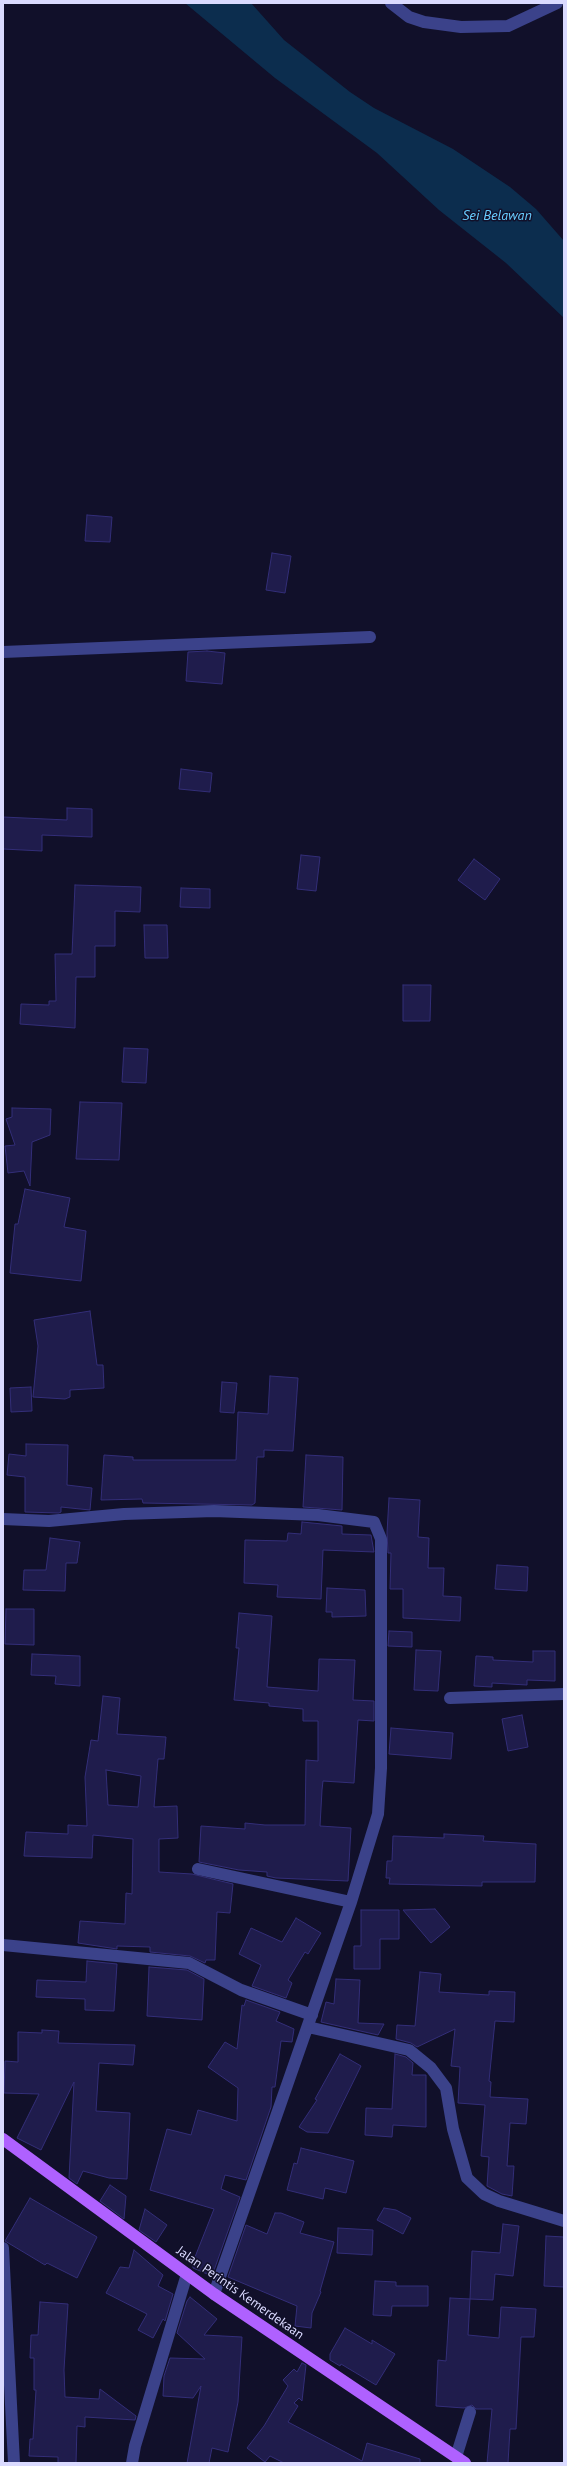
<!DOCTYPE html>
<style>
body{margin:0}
#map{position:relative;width:567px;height:2466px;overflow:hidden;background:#11102a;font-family:"PT Sans",sans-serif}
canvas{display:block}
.frame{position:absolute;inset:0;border:4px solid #dadaff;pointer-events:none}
</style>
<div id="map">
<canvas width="567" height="2466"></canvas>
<div class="frame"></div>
</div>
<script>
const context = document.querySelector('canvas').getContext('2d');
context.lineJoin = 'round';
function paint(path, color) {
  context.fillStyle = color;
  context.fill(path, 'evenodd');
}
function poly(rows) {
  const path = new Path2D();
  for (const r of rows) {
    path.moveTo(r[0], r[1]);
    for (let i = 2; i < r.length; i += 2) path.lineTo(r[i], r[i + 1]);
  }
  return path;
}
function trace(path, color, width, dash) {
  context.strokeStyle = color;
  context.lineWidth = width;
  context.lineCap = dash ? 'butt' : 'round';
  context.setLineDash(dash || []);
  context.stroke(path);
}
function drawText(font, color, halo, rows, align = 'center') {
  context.font = font + ' "PT Sans",sans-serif';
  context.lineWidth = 3;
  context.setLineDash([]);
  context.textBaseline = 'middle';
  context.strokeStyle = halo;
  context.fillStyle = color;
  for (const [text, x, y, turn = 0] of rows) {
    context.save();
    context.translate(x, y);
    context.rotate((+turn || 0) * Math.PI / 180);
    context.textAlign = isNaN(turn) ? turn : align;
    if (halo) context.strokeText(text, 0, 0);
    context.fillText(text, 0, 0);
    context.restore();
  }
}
paint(poly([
 [185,3,251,3,284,40,350,92,374,108,453,149,510,187,536,209,564,241,564,318,506,263,439,210,377,153,275,78]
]), '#0c2d4e');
const building = poly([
 [87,515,112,517,110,542,85,541,87,515],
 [272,553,291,556,285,593,266,590,272,553],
 [207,651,225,653,222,684,186,681,188,652,207,651],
 [181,769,212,773,210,792,179,789,181,769],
 [67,808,92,809,92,837,42,835,42,851,3,849,3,817,67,820,67,808],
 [301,855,320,857,316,891,297,889,301,855],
 [474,859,500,879,485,900,458,880,474,859],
 [75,885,141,887,140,912,115,911,115,946,95,946,95,977,76,977,75,1028,20,1024,21,1004,49,1005,49,1001,56,1001,55,954,72,954,75,885],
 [181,888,210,889,210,908,180,907,181,888],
 [144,925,167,925,168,958,145,958,144,925],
 [403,985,431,985,430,1021,403,1021,403,985],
 [124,1048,148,1049,146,1083,122,1082,124,1048],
 [80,1102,122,1103,119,1160,76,1159,80,1102],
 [12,1108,51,1109,50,1135,32,1142,30,1186,24,1171,8,1173,5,1146,15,1145,6,1119,12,1117,12,1108],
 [25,1189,70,1198,64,1227,86,1231,81,1281,10,1273,15,1224,18,1224,25,1189],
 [90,1311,97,1365,103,1365,104,1388,70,1390,70,1397,65,1399,33,1397,38,1346,34,1320,90,1311],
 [270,1376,298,1378,293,1451,264,1450,264,1457,257,1457,255,1503,252,1505,143,1503,142,1499,101,1500,104,1455,133,1457,133,1460,236,1460,238,1412,268,1414,270,1376],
 [222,1382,237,1383,234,1413,220,1412,222,1382],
 [31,1387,32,1411,11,1412,10,1388,31,1387],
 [26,1444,68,1445,67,1485,92,1488,90,1510,61,1507,61,1512,59,1513,25,1512,25,1477,7,1475,9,1454,26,1456,26,1444],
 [306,1455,343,1457,342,1510,303,1507,306,1455],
 [389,1498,420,1500,418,1537,429,1538,428,1568,444,1568,443,1596,461,1597,460,1621,403,1618,403,1589,390,1589,391,1553,388,1553,387,1533,389,1498],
 [302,1522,342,1526,342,1534,371,1535,374,1552,323,1550,321,1599,277,1597,278,1585,244,1583,245,1540,287,1541,288,1533,301,1534,302,1522],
 [50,1538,80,1542,77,1563,66,1563,65,1591,23,1590,24,1570,46,1570,50,1538],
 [497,1565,528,1567,527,1591,495,1589,497,1565],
 [327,1588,365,1590,366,1616,332,1617,332,1612,326,1612,327,1588],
 [6,1609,34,1609,34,1645,5,1644,6,1609],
 [239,1613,272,1616,267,1687,318,1691,319,1659,355,1660,353,1700,374,1701,374,1721,358,1720,354,1783,323,1781,322,1790,320,1826,351,1828,348,1881,276,1878,267,1876,267,1872,239,1870,199,1862,201,1826,245,1829,245,1823,265,1825,305,1825,306,1760,318,1761,318,1721,303,1721,303,1709,269,1706,269,1703,234,1700,239,1648,236,1648,239,1613],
 [389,1631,412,1632,412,1647,388,1646,389,1631],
 [416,1650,441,1651,438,1691,414,1690,416,1650],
 [533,1651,555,1651,555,1681,527,1680,527,1685,492,1683,492,1687,474,1686,476,1656,493,1657,493,1660,533,1662,533,1651],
 [32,1654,80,1656,80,1686,55,1684,56,1676,31,1675,32,1654],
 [103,1696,120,1698,117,1734,166,1737,164,1759,158,1759,154,1807,177,1806,178,1838,159,1839,159,1872,192,1874,233,1884,230,1913,217,1912,215,1960,206,1960,205,1963,190,1956,150,1952,150,1947,117,1946,117,1949,78,1943,80,1921,125,1924,126,1893,132,1894,133,1839,93,1835,92,1858,24,1856,26,1832,68,1834,68,1825,87,1826,85,1777,91,1740,98,1741,103,1696],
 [106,1770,141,1776,138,1807,108,1805,106,1770],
 [522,1715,528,1747,508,1751,502,1719,522,1715],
 [391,1728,453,1733,451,1759,389,1754,391,1728],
 [444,1834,484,1836,483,1841,536,1844,535,1882,482,1882,482,1886,389,1884,390,1878,386,1878,387,1861,392,1861,393,1836,444,1838,444,1834],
 [435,1909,450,1927,431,1943,403,1910,435,1909],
 [361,1910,399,1910,399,1939,380,1939,380,1969,354,1969,354,1946,361,1946,361,1910],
 [296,1918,321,1933,308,1954,305,1952,288,1980,292,1983,286,1998,252,1986,261,1965,239,1954,251,1928,282,1942,296,1918],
 [87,1961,117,1964,114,2011,85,2010,85,1999,36,1997,37,1980,86,1982,87,1961],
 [149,1967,187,1970,204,1979,202,2020,147,2016,149,1967],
 [420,1972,441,1974,439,1992,489,1995,489,1991,515,1992,514,2022,495,2021,489,2081,491,2082,490,2097,528,2099,526,2124,510,2123,507,2166,514,2166,512,2196,502,2194,487,2186,489,2157,481,2156,485,2105,458,2103,460,2067,451,2066,455,2029,417,2047,411,2043,396,2039,397,2025,415,2026,420,1972],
 [336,1979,360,1980,358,2023,384,2024,378,2035,321,2022,326,2002,334,2004,336,1979],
 [246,2000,280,2012,276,2021,294,2029,292,2042,281,2041,275,2087,272,2087,271,2107,246,2180,225,2175,221,2189,240,2197,212,2276,193,2268,193,2262,214,2209,150,2190,167,2129,191,2135,198,2110,237,2121,238,2088,208,2067,225,2042,237,2049,242,2005,244,2006,246,2000],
 [42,2030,59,2031,58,2043,135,2045,133,2065,99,2063,96,2111,130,2113,127,2179,109,2178,83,2171,77,2184,69,2178,74,2082,41,2150,17,2138,39,2094,4,2093,5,2061,18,2062,18,2032,42,2033,42,2030],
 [340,2054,361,2066,328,2133,307,2132,299,2127,317,2100,315,2099,340,2054],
 [395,2054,406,2057,413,2063,412,2075,426,2075,426,2127,393,2125,392,2137,365,2135,366,2108,392,2109,395,2054],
 [301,2148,354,2161,346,2193,325,2188,323,2199,287,2190,294,2163,297,2164,301,2148],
 [110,2185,126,2196,124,2219,100,2201,110,2185],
 [30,2198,97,2237,77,2278,47,2263,45,2265,5,2241,30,2198],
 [384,2208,396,2210,411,2218,403,2234,377,2220,384,2208],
 [145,2209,167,2225,156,2242,139,2230,145,2209],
 [275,2213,281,2213,304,2222,300,2233,334,2242,320,2291,321,2292,312,2313,311,2328,295,2326,297,2306,228,2277,246,2225,267,2234,275,2213],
 [503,2224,519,2226,513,2276,495,2274,493,2300,470,2299,472,2251,500,2253,503,2224],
 [338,2228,373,2230,372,2255,337,2253,338,2228],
 [546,2236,564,2237,564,2287,544,2286,546,2236],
 [134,2250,163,2275,158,2286,173,2294,165,2321,163,2319,153,2338,138,2330,147,2314,106,2293,120,2267,129,2268,134,2250],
 [375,2281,396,2282,396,2286,428,2286,428,2306,392,2306,391,2316,373,2315,375,2281],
 [190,2297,217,2319,204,2335,242,2337,238,2402,228,2452,212,2448,209,2463,187,2463,201,2386,193,2398,163,2396,164,2376,170,2358,205,2359,177,2333,187,2301,190,2297],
 [450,2298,470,2299,468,2335,499,2338,501,2307,536,2309,534,2337,521,2337,516,2429,510,2429,508,2463,487,2463,492,2409,476,2409,472,2405,464,2408,436,2406,438,2360,446,2361,450,2298],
 [40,2302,68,2304,64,2370,65,2397,99,2399,100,2389,136,2416,135,2420,85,2417,85,2427,77,2426,76,2463,58,2463,58,2457,29,2456,30,2439,33,2439,36,2390,34,2390,34,2358,30,2358,31,2335,38,2335,40,2302],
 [345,2328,372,2344,372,2340,395,2354,376,2385,341,2364,340,2366,330,2360,330,2354,345,2328],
 [302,2363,306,2365,302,2401,299,2398,294,2403,298,2406,288,2422,362,2461,367,2443,420,2459,420,2463,284,2463,270,2456,265,2462,247,2448,264,2426,288,2386,283,2380,294,2369,297,2372,302,2363]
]);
paint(building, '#1f1c4c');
trace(building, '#332e78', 1);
trace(poly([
 [391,3,409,17,424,22,461,27,508,26,557,3],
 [3,652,370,637],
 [3,1519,49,1521,124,1514,214,1511,318,1515,374,1522,381,1539,381,1768,378,1814,351,1902,214,2294],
 [450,1698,564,1694],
 [198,1869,351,1902],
 [3,1945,189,1963,241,1990,312,2015],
 [308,2027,409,2050,431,2068,446,2088,453,2129,467,2178,484,2194,499,2201,564,2221],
 [3,2248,14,2463],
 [456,2457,470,2412],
 [132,2463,135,2446,187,2274]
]), '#3b428a', 12);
trace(poly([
 [3,2139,214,2294,465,2463]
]), '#af61ff', 12);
drawText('13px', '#dadaff', '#11102a', [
 ["Jalan Perintis Kemerdekaan",240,2293,35]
]);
drawText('italic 14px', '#68cdff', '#11102a', [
 ["Sei Belawan",497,216]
]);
</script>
